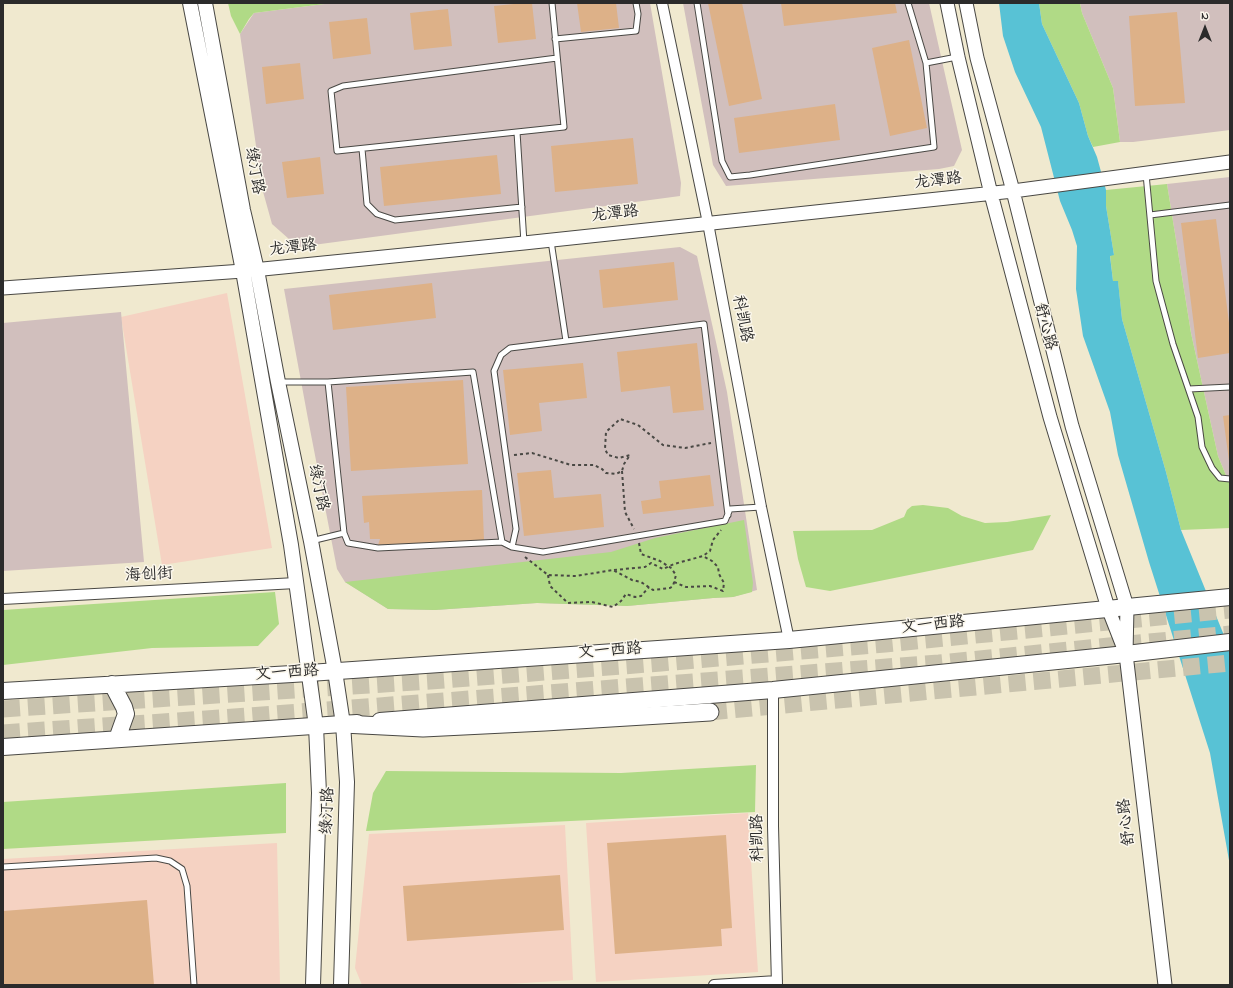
<!DOCTYPE html>
<meta charset="utf-8">
<style>
body{margin:0}
#map{position:relative;width:1233px;height:988px;overflow:hidden;background:#f0e9cf;font-family:"Indie Flower",sans-serif}
canvas{display:block}
.frame{position:absolute;inset:0;border:4px solid #2b2b2b;pointer-events:none}
.north{position:absolute;left:1185px;top:8px;width:40px;height:40px;-webkit-text-stroke:3px #fbf7ec;paint-order:stroke;rotate:0deg;font-size:11px;font-weight:700;line-height:16px;text-align:center;color:#2b2b2b}
.north::after{content:'';display:block;margin:auto;width:14px;height:18px;background:#2b2b2b;clip-path:polygon(50% 0,100% 100%,50% 72%,0 100%)}
</style>
<div id="map">
<canvas width="1233" height="988"></canvas>
<div class="frame"></div>
<div class="north">N</div>
</div>
<script>
const context = document.querySelector('canvas').getContext('2d');
context.lineJoin = 'round';
function paint(path, color) {
  context.fillStyle = color;
  context.fill(path, 'evenodd');
}
function poly(rows) {
  const path = new Path2D();
  for (const r of rows) {
    path.moveTo(r[0], r[1]);
    for (let i = 2; i < r.length; i += 2) path.lineTo(r[i], r[i + 1]);
  }
  return path;
}
function trace(path, color, width, dash) {
  context.strokeStyle = color;
  context.lineWidth = width;
  context.lineCap = dash ? 'butt' : 'round';
  context.setLineDash(dash || []);
  context.stroke(path);
}
function drawText(font, color, halo, rows, align = 'center') {
  context.font = font + ' "Indie Flower","LXGW WenKai TC",sans-serif';
  context.lineWidth = 3;
  context.setLineDash([]);
  context.textBaseline = 'middle';
  context.strokeStyle = halo;
  context.fillStyle = color;
  for (const [text, x, y, turn = 0] of rows) {
    context.save();
    context.translate(x, y);
    context.rotate((+turn || 0) * Math.PI / 180);
    context.textAlign = isNaN(turn) ? turn : align;
    if (halo) context.strokeText(text, 0, 0);
    context.fillText(text, 0, 0);
    context.restore();
  }
}
paint(poly([
 [227,293,272,548,162,565,121,317],
 [748,813,758,972,596,982,586,823],
 [565,825,573,980,492,985,362,985,355,968,369,834],
 [277,843,280,985,3,985,3,859]
]), '#f5d2c2');
paint(poly([
 [332,3,650,3,681,183,680,196,298,247,272,224,262,188,240,34,254,13],
 [683,3,929,3,962,150,954,166,939,169,726,186,713,165],
 [1080,3,1230,3,1230,130,1133,142,1120,142,1113,88,1082,13],
 [1230,177,1230,485,1218,456,1191,333,1167,184],
 [680,247,697,256,727,392,757,590,733,597,713,598,627,606,537,603,435,610,388,609,345,582,337,569,308,419,284,289],
 [121,312,144,562,3,571,3,323]
]), '#d1bfbd');
paint(poly([
 [228,3,332,3,254,13,249,19,240,34,231,16],
 [1039,3,1080,3,1082,13,1113,88,1120,142,1093,147,1088,136,1079,103,1042,24],
 [1167,184,1191,333,1218,456,1230,485,1230,528,1181,530,1166,472,1122,319,1118,282,1113,281,1110,255,1114,255,1106,206,1106,190],
 [923,505,948,508,962,516,985,523,1007,522,1051,515,1033,550,830,591,806,587,798,559,793,531,872,530,904,517,907,510,912,506],
 [744,520,753,583,752,592,733,597,713,598,627,606,537,603,435,610,388,609,345,582,611,552,655,538],
 [275,592,279,624,258,646,152,648,3,665,3,610],
 [756,765,755,812,366,831,373,793,386,771,621,773],
 [286,783,286,833,3,849,3,802]
]), '#b0da86');
paint(poly([
 [999,3,1039,3,1042,24,1079,103,1088,136,1097,157,1106,190,1106,206,1114,255,1110,256,1113,281,1118,281,1122,319,1166,472,1181,530,1230,650,1230,866,1210,753,1149,562,1118,455,1110,412,1083,336,1076,289,1077,246,1072,230,1060,201,1041,127,1015,72,1003,36]
]), '#58c2d5');
paint(poly([
 [524,3,532,3,536,39,498,43,494,6],
 [577,3,616,3,619,28,581,32],
 [708,3,742,3,762,99,729,106],
 [781,3,895,3,897,13,784,26],
 [448,9,452,46,414,50,410,13],
 [1177,12,1185,103,1135,106,1129,16],
 [367,18,371,54,333,59,329,22],
 [909,40,927,128,890,136,872,48],
 [300,63,304,99,266,104,262,67],
 [835,104,840,140,739,153,734,118],
 [633,138,638,184,555,192,551,146],
 [497,155,501,194,384,206,380,167],
 [320,157,324,194,287,198,282,162],
 [1216,219,1230,331,1230,353,1198,358,1181,223],
 [674,262,678,300,603,308,599,270],
 [432,283,436,318,333,330,329,295],
 [697,343,704,410,673,413,670,386,621,392,617,352],
 [583,363,587,398,539,403,542,431,510,435,503,370],
 [463,380,468,464,351,471,346,387],
 [1230,415,1230,461,1229,461,1223,416],
 [551,470,554,498,601,494,604,527,524,536,517,473],
 [710,475,714,506,643,514,641,501,661,498,659,481],
 [482,490,484,540,378,545,380,539,370,539,369,522,364,523,362,496],
 [726,835,732,928,721,929,722,946,615,954,607,843],
 [560,875,564,930,407,941,403,886],
 [147,900,154,985,3,985,3,911]
]), '#ddb188');
trace(poly([
 [3,709,430,681,661,663,885,644,1230,610],
 [710,712,1230,663],
 [3,733,248,716,939,663,1230,634]
]), '#c9c3ae', 17, [17, 8]);
const service = poly([
 [552,3,564,127,337,151,331,91,343,86,557,58],
 [697,3,722,161,730,177,750,175,934,147,926,63,908,3],
 [555,39,636,31,638,14,636,3],
 [926,63,957,57],
 [517,132,524,243],
 [362,149,367,204,377,214,395,220,522,207],
 [1146,174,1156,281,1173,344,1198,417,1202,447,1212,468,1220,478,1230,479],
 [1150,215,1230,205],
 [551,241,566,341],
 [279,382,328,382,344,533],
 [328,382,473,372,502,542],
 [1189,389,1230,387],
 [311,541,344,533,348,543,378,548,502,542,512,547,543,552,725,521,730,509,761,507],
 [512,547,516,529,494,371,501,355,510,348,704,324,728,515],
 [3,867,156,858,170,861,182,869,187,886,194,985]
]);
const minor = poly([
 [662,3,708,223,761,507,789,640],
 [3,599,296,583],
 [773,690,773,826,777,985],
 [714,985,777,981]
]);
const tertiary = poly([
 [947,3,958,57,991,194,1050,417,1108,608,1124,649],
 [966,3,977,58,1013,191,1072,426,1127,607,1126,654,1165,985],
 [3,288,243,271,524,243,1013,191,1230,162]
]);
const secondary = poly([
 [190,3,243,271,291,545,316,726,319,793,313,985],
 [205,3,243,210,257,270,278,382,311,541,335,671,343,724,347,782,341,985]
]);
const primary = poly([
 [112,684,124,707,126,714,117,739],
 [3,691,309,673,789,640,1230,597],
 [380,721,773,690,1126,654,1230,642],
 [3,747,357,723]
]);
const trunk = poly([
 [343,724,423,728,545,722,710,712]
]);
trace(service, '#494844', 7);
trace(minor, '#494844', 12);
trace(tertiary, '#494844', 15);
trace(secondary, '#494844', 16);
trace(primary, '#494844', 18);
trace(trunk, '#494844', 19);
trace(poly([
 [514,455,532,453,571,465,594,465,602,469,606,473,616,474,622,471,624,464,630,455,619,458,608,455,605,449,606,432,620,419,638,425,663,445,685,448,711,443],
 [622,471,625,512,634,529],
 [525,557,548,575,576,576,613,570,632,580,641,582,653,590,670,588,673,586,676,575,671,568,660,561,641,554,639,543],
 [614,570,645,567,651,563,663,569,674,564,703,556,710,551,713,540,721,530],
 [548,575,550,586,568,603,592,602,613,607,621,601,626,594,635,597,641,596,649,587],
 [674,582,686,587,710,586,723,591,724,583,719,574,718,567,712,561,703,556]
]), '#494844', 2, [3, 3]);
trace(service, '#fff', 5);
trace(minor, '#fff', 10);
trace(tertiary, '#fff', 13);
trace(secondary, '#fff', 14);
trace(primary, '#fff', 16);
trace(trunk, '#fff', 17);
drawText('16px', '#2b2b2b', '#fbf7ec', [
 ["绿汀路",253,171,80],
 ["龙潭路",938,182,-6],
 ["龙潭路",615,215,-6],
 ["龙潭路",293,249,-6],
 ["科凯路",741,319,79],
 ["舒心路",1044,327,75],
 ["绿汀路",317,488,78],
 ["海创街",149,576,-3],
 ["文一西路",933,626,-6],
 ["文一西路",610,652,-4],
 ["文一西路",287,674,-4],
 ["绿汀路",329,811,-88],
 ["舒心路",1128,822,-97],
 ["科凯路",759,838,-91]
]);
</script>
